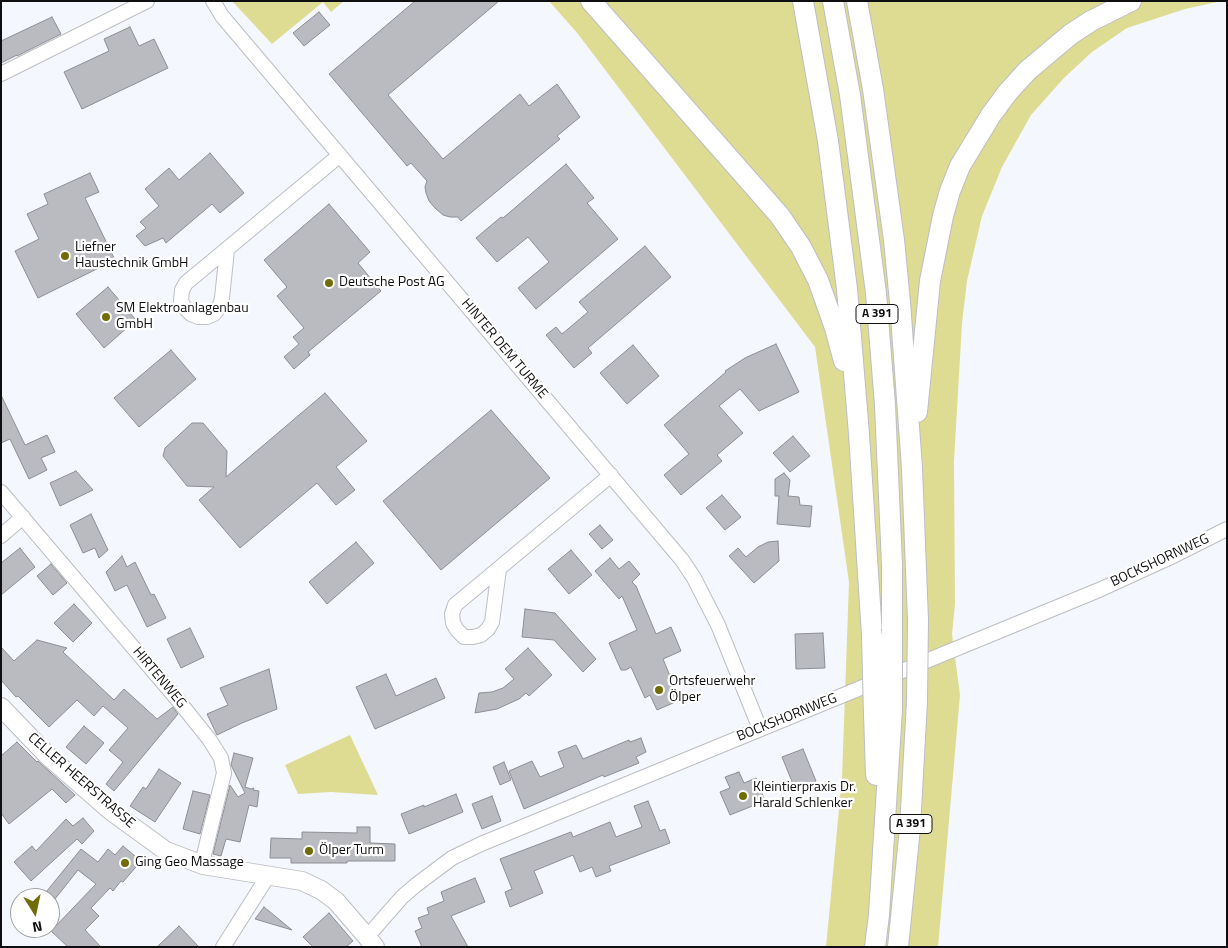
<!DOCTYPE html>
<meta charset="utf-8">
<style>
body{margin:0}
#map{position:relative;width:1228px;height:948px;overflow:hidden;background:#f5f7fe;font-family:"Titillium Web",sans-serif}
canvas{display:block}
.frame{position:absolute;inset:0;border:2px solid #0f0f11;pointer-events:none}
.north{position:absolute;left:10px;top:888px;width:50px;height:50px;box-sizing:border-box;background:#fff;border:1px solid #9f9fa0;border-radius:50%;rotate:170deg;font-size:14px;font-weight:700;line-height:20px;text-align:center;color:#0f0f11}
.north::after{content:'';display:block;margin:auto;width:18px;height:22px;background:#706c08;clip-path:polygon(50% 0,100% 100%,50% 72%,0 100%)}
</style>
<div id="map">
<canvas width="1228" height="948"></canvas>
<div class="frame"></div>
<div class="north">N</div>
</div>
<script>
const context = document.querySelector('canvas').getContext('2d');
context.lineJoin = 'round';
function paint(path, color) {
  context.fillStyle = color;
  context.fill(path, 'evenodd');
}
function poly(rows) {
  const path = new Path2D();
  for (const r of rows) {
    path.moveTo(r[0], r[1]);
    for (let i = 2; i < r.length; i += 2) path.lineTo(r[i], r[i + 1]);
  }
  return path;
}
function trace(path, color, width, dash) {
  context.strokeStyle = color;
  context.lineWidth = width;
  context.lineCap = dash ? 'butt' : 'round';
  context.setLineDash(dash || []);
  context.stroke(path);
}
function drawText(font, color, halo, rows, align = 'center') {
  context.font = font + ' "Titillium Web",sans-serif';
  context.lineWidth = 4.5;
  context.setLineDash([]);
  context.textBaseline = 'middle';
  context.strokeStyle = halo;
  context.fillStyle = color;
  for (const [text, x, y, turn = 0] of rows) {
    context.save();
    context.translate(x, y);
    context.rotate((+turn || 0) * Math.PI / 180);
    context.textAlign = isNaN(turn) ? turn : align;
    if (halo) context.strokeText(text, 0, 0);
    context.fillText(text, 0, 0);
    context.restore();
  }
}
paint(poly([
 [232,1,344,1,331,12,323,2,272,44],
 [549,1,1222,1,1185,9,1127,28,1092,52,1064,78,1031,115,1002,167,982,216,967,281,962,323,954,461,955,604,952,634,960,695,938,947,826,947,842,777,849,582,815,347,578,34],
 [350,735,378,795,331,792,298,794,285,765]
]), '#dedc93');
const building = poly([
 [415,1,499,1,388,95,443,159,520,94,529,106,557,84,580,117,557,136,560,139,461,221,458,217,450,217,443,215,435,208,429,201,426,193,425,187,427,181,411,163,407,166,329,74,415,1],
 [319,12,330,25,304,46,293,33,319,12],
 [52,17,61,34,17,56,17,55,1,63,1,41,52,17],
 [130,27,139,46,154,39,168,68,82,109,64,72,109,51,104,39,130,27],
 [210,153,244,193,220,213,212,204,166,243,163,238,145,246,136,236,146,228,140,222,159,206,145,189,169,168,179,180,210,153],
 [566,164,594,198,587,203,618,239,536,309,518,288,549,262,528,237,497,262,476,238,501,217,503,218,566,164],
 [90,173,99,192,85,198,115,260,38,298,15,251,39,239,27,214,48,204,44,194,90,173],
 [329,204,370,252,358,263,381,291,308,352,310,355,294,369,284,357,299,344,293,337,304,328,277,296,287,287,264,260,329,204],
 [645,246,671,277,588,348,592,353,574,368,546,335,556,327,562,334,588,312,579,302,645,246],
 [108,287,136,320,104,348,76,314,108,287],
 [776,344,799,392,759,411,740,389,719,406,743,433,717,455,722,461,681,495,664,475,689,454,664,425,726,372,725,371,745,358,776,344],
 [633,345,659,376,627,404,600,373,633,345],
 [171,350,196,379,139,427,114,398,171,350],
 [325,393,367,441,336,467,355,490,336,505,317,483,240,548,199,500,214,487,187,486,163,456,165,448,192,423,203,423,227,451,226,477,325,393],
 [1,395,25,445,47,435,55,452,41,458,47,470,29,479,10,439,1,443,1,395],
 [491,410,550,478,441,570,383,501,491,410],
 [793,436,810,456,790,472,773,453,793,436],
 [76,471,93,490,60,506,50,483,76,471],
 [784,473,790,480,788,496,799,497,800,505,812,506,810,527,777,524,779,496,775,496,775,479,784,473],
 [722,495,741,517,725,530,706,508,722,495],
 [91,514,108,550,99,558,95,548,83,553,70,525,91,514],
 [600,525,613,540,602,549,589,534,600,525],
 [778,541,779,561,754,583,729,556,738,548,746,557,758,547,768,542,778,541],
 [356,542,374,563,327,604,309,582,356,542],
 [20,548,35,567,1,595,1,563,20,548],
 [571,550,592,575,569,594,548,569,571,550],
 [122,556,127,567,135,562,151,595,154,594,166,618,147,627,127,585,115,591,106,572,122,556],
 [610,558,619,569,629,561,640,574,632,582,636,586,656,634,671,627,681,651,663,659,680,700,657,710,650,695,645,698,631,667,626,670,621,670,609,643,637,630,622,596,619,599,595,571,610,558],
 [51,564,67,583,53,595,37,576,51,564],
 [74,604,92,623,73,642,54,623,74,604],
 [525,609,555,613,596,659,583,672,554,640,522,637,525,609],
 [190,628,204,657,181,668,167,639,190,628],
 [823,633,825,668,796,669,795,634,823,633],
 [37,640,67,648,63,652,114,700,124,689,157,719,173,707,178,714,114,791,106,784,123,762,109,750,128,728,103,706,94,716,77,700,49,727,18,696,16,697,1,680,1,647,14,661,37,640],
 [528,648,552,675,529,696,526,693,519,699,497,709,475,713,479,693,492,692,503,688,514,679,505,669,528,648],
 [269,669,277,709,242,723,217,735,207,714,228,705,220,688,269,669],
 [386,674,396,696,436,678,445,698,375,729,356,687,386,674],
 [84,726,104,743,86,764,66,747,84,726],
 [641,738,646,752,636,757,639,763,604,777,603,775,524,809,509,771,532,761,540,777,564,767,558,752,576,745,583,759,629,740,630,742,641,738],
 [17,742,37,762,38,761,75,795,66,803,52,789,9,824,1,813,1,756,17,742],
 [803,749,816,781,795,789,782,757,803,749],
 [234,753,253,758,245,787,251,789,254,788,253,790,259,791,257,807,249,805,240,842,226,839,221,856,213,854,230,785,238,797,245,793,231,765,234,753],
 [504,762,511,780,500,785,493,767,504,762],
 [159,769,181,783,155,822,130,806,143,787,146,789,159,769],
 [739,772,744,783,756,778,765,801,730,815,720,792,730,788,725,777,739,772],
 [193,791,210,795,200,834,183,829,193,791],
 [456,794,463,812,409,834,401,814,424,805,424,807,456,794],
 [492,796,501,821,482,829,472,804,492,796],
 [648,801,660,831,665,829,670,843,609,866,611,871,596,877,592,867,580,872,573,855,534,871,543,893,510,907,505,892,512,889,500,859,571,832,573,837,610,822,616,837,642,827,634,806,648,801],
 [83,818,94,831,82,844,77,839,31,881,14,862,32,846,36,851,66,819,73,826,83,818],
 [357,827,370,827,370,843,395,844,395,861,347,861,347,863,291,863,291,858,270,858,271,838,302,839,302,832,357,833,357,827],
 [123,846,141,861,123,882,121,881,113,891,110,888,91,908,99,916,85,930,101,947,68,947,51,931,96,884,78,870,51,904,50,903,50,898,42,897,81,849,98,862,108,849,115,855,123,846],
 [475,878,485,902,451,916,468,947,422,947,415,931,422,928,418,918,429,914,427,908,444,901,441,892,475,878],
 [264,907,292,930,255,919,264,907],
 [329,913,353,941,346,947,313,947,303,937,329,913],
 [179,926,199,947,157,947,179,926]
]);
paint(building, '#b9bbc1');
trace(building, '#8c8e94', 1);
const minor = poly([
 [213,1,222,16,682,560,694,578,718,625,760,729],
 [1,74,147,1],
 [227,250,222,298,219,308,214,314,207,317,198,317,191,314,185,308,181,301,182,290,186,283,340,155],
 [1,492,177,699,209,739,221,758,224,773,204,855,203,865],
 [1,536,23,517],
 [499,569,492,622,488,629,481,635,473,637,464,637,457,630,453,623,452,614,455,605,611,475],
 [367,937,402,897,416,885,452,858,481,844,1099,590,1169,558,1227,529],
 [223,947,268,876]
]);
const major = poly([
 [1,707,48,756,111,811,166,851,203,865,302,881,321,890,336,901,367,937,375,947]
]);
const highway = poly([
 [591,1,780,216,801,247,818,280,835,328,844,361],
 [803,1,828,141,847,289,859,434,872,635],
 [833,1,850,95,876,293,885,405,892,565,892,629],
 [857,1,873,89,894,240,900,302,912,468,918,620],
 [917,412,930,281,943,216,950,191,960,166,991,115,1008,92,1027,71,1071,34,1091,21,1131,1],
 [874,714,876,775],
 [875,947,879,915,892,709],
 [898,947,910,828,917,701]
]);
trace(minor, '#bcbec4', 16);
trace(major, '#bcbec4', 20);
trace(highway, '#bcbec4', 22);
trace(minor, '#fff', 14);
trace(major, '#fff', 18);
trace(highway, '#fff', 20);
const highwayBridge = poly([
 [872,635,874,714],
 [917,701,918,620],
 [892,709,892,629]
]);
trace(highwayBridge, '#bcbec4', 22, []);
trace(highwayBridge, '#fff', 20);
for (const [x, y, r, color] of [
 [65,256,5,"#706c08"],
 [329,283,5,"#706c08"],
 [106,317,5,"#706c08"],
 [659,690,5,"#706c08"],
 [743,796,5,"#706c08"],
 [309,851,5,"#706c08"],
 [125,863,5,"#706c08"]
]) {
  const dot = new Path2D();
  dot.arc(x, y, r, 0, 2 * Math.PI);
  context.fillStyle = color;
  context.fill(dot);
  trace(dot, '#fff', 2);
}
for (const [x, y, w] of [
 [877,314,42],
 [911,824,42]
]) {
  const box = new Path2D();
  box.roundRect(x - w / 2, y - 9.5, w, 19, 4);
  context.fillStyle = '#fff';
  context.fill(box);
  trace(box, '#0f0f11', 1);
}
drawText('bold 12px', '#0f0f11', null, [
 ["A 391",877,314],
 ["A 391",911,824]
]);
drawText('14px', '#0f0f11', '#fff', [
 ["Liefner",75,248],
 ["Haustechnik GmbH",75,264],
 ["Deutsche Post AG",339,283],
 ["SM Elektroanlagenbau",116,309],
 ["GmbH",116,325],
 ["Ortsfeuerwehr",669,682],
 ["Ölper",669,698],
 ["Kleintierpraxis Dr.",753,788],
 ["Harald Schlenker",753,804],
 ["Ölper Turm",319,851],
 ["Ging Geo Massage",135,863]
], 'left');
drawText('14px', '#0f0f11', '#fff', [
 ["HINTER DEM TURME",504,349,50],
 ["BOCKSHORNWEG",1160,561,-25],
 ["HIRTENWEG",159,678,50],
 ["BOCKSHORNWEG",787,718,-22],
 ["CELLER HEERSTRASSE",81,781,41]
]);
</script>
